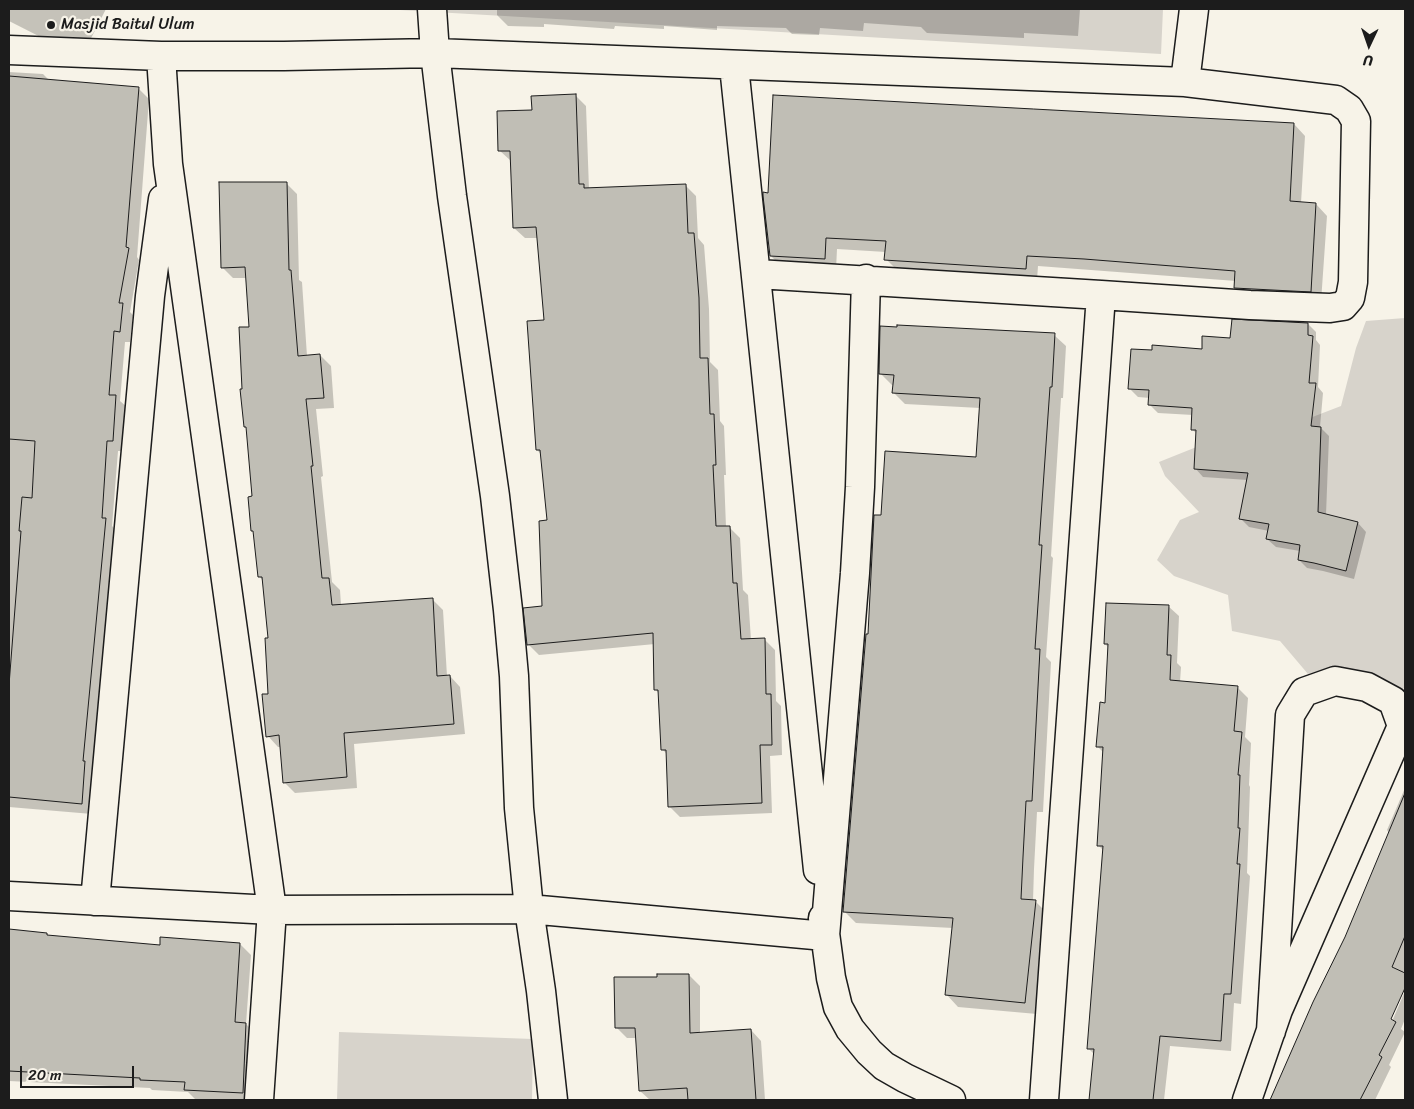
<!DOCTYPE html>
<style>
body{margin:0}
#map{position:relative;width:1414px;height:1109px;overflow:hidden;background:#f7f3e8;font-family:Sriracha,sans-serif}
canvas{display:block}
.frame{position:absolute;inset:0;border:10px solid #1c1c1c;pointer-events:none}
.north{position:absolute;left:1344px;top:20px;width:50px;height:50px;-webkit-text-stroke:4px #f7f3e8;paint-order:stroke;rotate:183deg;font-size:14px;font-weight:700;line-height:20px;text-align:center;color:#1c1c1c}
.north::after{content:'';display:block;margin:auto;width:18px;height:22px;background:#1c1c1c;clip-path:polygon(50% 0,100% 100%,50% 72%,0 100%)}
.scale{position:absolute;left:20px;top:1066px;width:114px;height:22px;box-sizing:border-box;border:2px solid #1c1c1c;border-top:0;padding-left:6px;font-size:15px;line-height:18px;white-space:nowrap;color:#1c1c1c;-webkit-text-stroke:4px #f7f3e8;paint-order:stroke}
</style>
<div id="map">
<canvas width="1414" height="1109"></canvas>
<div class="frame"></div>
<div class="north">U</div>
<div class="scale">20 m</div>
</div>
<script>
const context = document.querySelector('canvas').getContext('2d');
context.lineJoin = 'round';
function paint(path, color) {
  context.fillStyle = color;
  context.fill(path, 'evenodd');
}
function poly(rows) {
  const path = new Path2D();
  for (const r of rows) {
    path.moveTo(r[0], r[1]);
    for (let i = 2; i < r.length; i += 2) path.lineTo(r[i], r[i + 1]);
  }
  return path;
}
function trace(path, color, width, dash) {
  context.strokeStyle = color;
  context.lineWidth = width;
  context.lineCap = dash ? 'butt' : 'round';
  context.setLineDash(dash || []);
  context.stroke(path);
}
function drawText(font, color, halo, rows, align = 'center') {
  context.font = font + ' Sriracha,sans-serif';
  context.lineWidth = 4.5;
  context.setLineDash([]);
  context.textBaseline = 'middle';
  context.strokeStyle = halo;
  context.fillStyle = color;
  for (const [text, x, y, turn = 0] of rows) {
    context.save();
    context.translate(x, y);
    context.rotate((+turn || 0) * Math.PI / 180);
    context.textAlign = isNaN(turn) ? turn : align;
    if (halo) context.strokeText(text, 0, 0);
    context.fillText(text, 0, 0);
    context.restore();
  }
}
paint(poly([
 [383,9,1163,9,1161,54],
 [1405,318,1405,688,1387,692,1347,669,1321,670,1308,674,1280,641,1232,631,1228,595,1174,576,1157,560,1180,520,1199,512,1165,476,1159,462,1204,444,1302,421,1341,406,1356,348,1366,321],
 [339,1032,533,1039,532,1100,337,1100]
]), '#d7d3cb');
paint(poly([
 [9,9,106,9,82,56,78,56,9,21],
 [497,9,1080,9,1078,36,1024,33,1024,38,927,33,921,27,864,23,863,31,820,28,819,35,792,34,786,28,717,26,717,30,664,26,664,29,615,26,614,29,544,24,544,27,508,26,497,15],
 [9,72,43,74,50,81,138,88,149,99,137,257,139,260,130,312,133,315,130,342,125,342,120,401,127,407,123,451,118,451,112,526,116,530,92,814,9,807],
 [576,96,586,106,589,189,685,185,696,196,698,238,704,245,709,309,710,362,718,370,720,421,724,426,726,475,724,475,726,527,729,527,740,538,743,590,748,595,751,640,764,639,775,650,776,701,781,706,782,755,770,756,772,813,680,817,669,806,667,754,662,749,659,694,656,690,655,644,539,655,528,644,544,607,548,522,541,454,537,450,545,321,539,238,525,238,514,228,511,161,499,150,533,112],
 [1294,124,1305,136,1301,203,1316,204,1327,216,1321,302,1247,299,1235,288,1236,281,1038,266,1037,280,897,270,886,259,886,252,837,249,836,270,782,267,771,256,765,196],
 [287,184,297,194,299,280,302,282,307,356,320,355,331,366,334,408,316,409,323,476,321,477,332,582,340,590,341,605,432,599,443,610,447,676,450,676,460,687,465,734,354,744,357,788,295,793,284,782,281,747,278,747,268,736,269,639,263,581,259,576,254,533,252,530,253,497,248,429,245,427,243,390,250,328,247,278,233,278,222,267],
 [1308,324,1316,332,1316,340,1320,345,1318,387,1323,393,1320,427,1329,436,1326,515,1358,523,1366,532,1354,579,1323,571,1307,568,1299,560,1300,551,1276,547,1267,539,1269,531,1249,527,1241,519,1248,480,1203,477,1195,468,1197,434,1192,429,1193,415,1158,413,1149,404,1150,398,1138,397,1129,388,1153,351,1203,350,1231,339],
 [1054,335,1066,346,1063,398,1061,398,1051,556,1053,558,1046,657,1051,662,1043,812,1037,812,1034,869,1033,901,1035,901,1047,913,1037,1014,958,1007,947,995,953,928,856,923,844,911,869,636,882,517,977,458,980,408,905,404,893,392,894,385,892,385,880,373],
 [1168,606,1179,616,1177,663,1181,667,1180,682,1238,688,1248,698,1245,737,1251,743,1249,785,1250,787,1247,873,1250,876,1241,1004,1234,1003,1231,1051,1170,1046,1164,1100,1090,1100,1095,1055,1088,1048,1104,851,1098,845,1104,753,1097,746,1106,704,1109,648,1105,644],
 [1405,788,1405,967,1403,973,1405,974,1405,985,1388,1025,1390,1026,1405,991,1405,1019,1401,1029,1405,1032,1389,1065,1391,1067,1375,1100,1280,1100,1274,1094,1346,937,1389,833,1387,830],
 [9,930,47,934,49,936,161,947,240,944,251,955,246,1024,257,1035,254,1100,196,1100,188,1092,152,1090,150,1088,9,1081],
 [689,975,700,986,700,1034,751,1030,761,1041,765,1100,689,1100,689,1099,650,1100,640,1091,637,1038,627,1038,616,1027,658,978]
]), '#0003');
const building = poly([
 [9,76,139,87,126,247,129,248,119,303,123,303,120,332,114,331,109,395,116,395,113,441,107,441,102,518,106,518,83,761,85,761,82,804,9,797,9,685,21,531,19,531,22,497,32,498,35,441,9,439,9,76],
 [576,94,579,184,584,184,584,188,686,184,688,233,694,233,699,298,700,358,708,358,710,414,714,414,716,465,713,465,716,526,730,526,733,583,737,583,741,639,765,638,766,694,771,694,772,745,760,745,762,803,668,807,666,750,661,750,658,690,654,690,653,633,527,645,523,608,542,606,539,521,547,520,540,450,536,450,527,321,544,320,536,227,513,228,510,151,498,151,497,111,532,110,531,96,576,94],
 [773,95,1294,123,1290,201,1316,203,1311,292,1234,288,1235,271,1084,259,1027,256,1026,269,884,260,886,241,826,238,825,259,770,256,763,196,763,192,768,193,773,95],
 [219,182,287,182,289,270,291,270,298,356,320,354,324,398,306,399,313,466,311,466,322,578,329,578,332,605,433,598,437,676,450,675,454,724,344,733,347,777,283,783,279,735,266,737,262,694,268,694,265,638,268,638,262,577,258,577,253,531,251,531,248,497,252,496,246,427,244,427,240,389,242,389,239,327,249,327,245,267,221,268,219,182],
 [1232,319,1308,323,1308,335,1313,336,1309,383,1316,383,1311,426,1321,427,1318,512,1358,522,1346,571,1314,563,1298,560,1300,545,1266,539,1269,524,1239,519,1248,473,1194,469,1196,430,1191,430,1192,408,1148,405,1149,390,1128,389,1131,349,1152,350,1152,345,1202,349,1202,336,1230,338,1232,319],
 [897,325,1055,333,1052,387,1050,387,1039,545,1042,545,1035,649,1040,649,1032,801,1026,801,1023,857,1021,899,1036,900,1025,1003,945,995,953,918,843,912,866,634,868,634,874,515,881,515,885,451,976,457,980,398,892,393,894,375,879,374,880,326,897,327,897,325],
 [1106,603,1169,605,1167,655,1171,655,1170,680,1238,686,1234,731,1242,732,1238,775,1240,775,1238,828,1240,828,1237,864,1240,864,1231,994,1224,994,1221,1041,1160,1036,1153,1100,1089,1100,1094,1049,1087,1049,1103,846,1097,846,1103,747,1096,747,1100,702,1105,703,1108,644,1104,644,1106,603],
 [1405,793,1405,936,1392,967,1405,973,1405,988,1391,1019,1396,1022,1379,1055,1382,1057,1360,1100,1270,1100,1313,1002,1345,937,1405,793],
 [9,929,47,933,47,935,160,945,160,937,240,943,235,1022,246,1023,243,1093,184,1090,185,1082,140,1080,140,1078,9,1071,9,929],
 [657,974,689,974,690,1033,751,1029,756,1100,688,1100,687,1088,639,1091,635,1028,615,1028,614,977,657,977,657,974]
]);
paint(building, '#c0beb5');
trace(building, '#1c1c1c', 1);
const minor = poly([
 [432,9,435,53,452,196,495,496,508,610,514,676,519,808,529,909,541,991,553,1100],
 [9,50,161,56,284,56,435,53,1185,82,1336,100,1349,109,1356,121,1353,282,1350,298,1343,306,1330,308,1250,305,1101,295,1044,1100],
 [161,56,168,164,272,910,259,1100],
 [734,66,818,870],
 [1185,82,1194,9],
 [757,274,1101,295],
 [9,896,272,910,529,909,825,936,855,573,860,487,866,279],
 [95,901,150,296,163,199],
 [823,918,831,978,838,1007,850,1029,869,1052,884,1066,905,1078,951,1100],
 [1247,1100,1278,1010,1402,726,1393,701,1367,687,1335,681,1304,692,1290,715,1271,1031]
]);
trace(minor, '#1c1c1c', 31);
trace(minor, '#f7f3e8', 28);
for (const [x, y, r, color] of [
 [51,25,5,"#1c1c1c"]
]) {
  const dot = new Path2D();
  dot.arc(x, y, r, 0, 2 * Math.PI);
  context.fillStyle = color;
  context.fill(dot);
  trace(dot, '#f7f3e8', 2);
}
drawText('16px', '#1c1c1c', '#f7f3e8', [
 ["Masjid Baitul Ulum",61,25]
], 'left');
</script>
